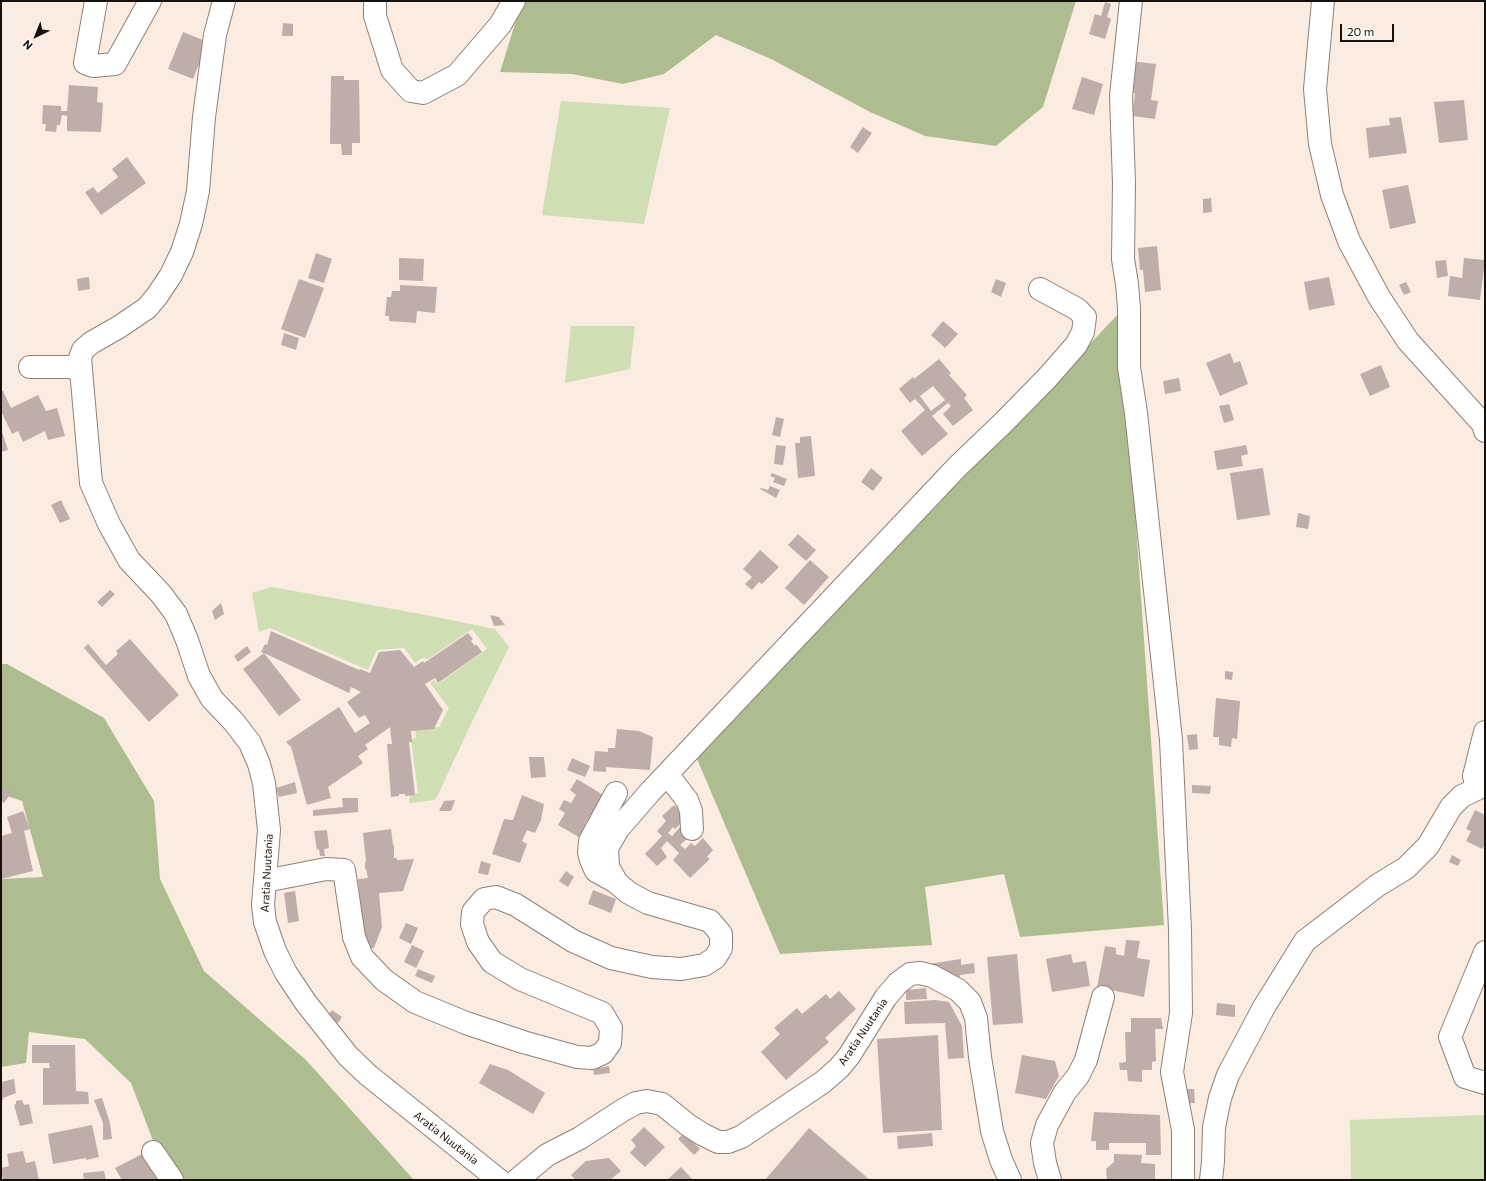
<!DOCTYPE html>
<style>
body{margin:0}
#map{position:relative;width:1486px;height:1181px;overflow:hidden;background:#fbece2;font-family:Commissioner,sans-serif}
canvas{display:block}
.frame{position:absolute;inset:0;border:2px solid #15100c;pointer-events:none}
.north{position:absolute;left:16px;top:16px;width:40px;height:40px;-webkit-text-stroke:3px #fffcfa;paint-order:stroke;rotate:223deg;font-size:11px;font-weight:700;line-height:16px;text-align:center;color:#15100c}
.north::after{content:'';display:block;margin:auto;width:14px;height:18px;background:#15100c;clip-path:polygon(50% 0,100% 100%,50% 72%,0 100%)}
.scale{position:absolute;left:1340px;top:24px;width:54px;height:18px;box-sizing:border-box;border:2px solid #15100c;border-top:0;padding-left:5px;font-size:12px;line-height:14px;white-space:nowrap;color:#15100c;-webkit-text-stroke:3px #fffcfa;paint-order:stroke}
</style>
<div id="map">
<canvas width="1486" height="1181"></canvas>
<div class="frame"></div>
<div class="north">N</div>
<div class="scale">20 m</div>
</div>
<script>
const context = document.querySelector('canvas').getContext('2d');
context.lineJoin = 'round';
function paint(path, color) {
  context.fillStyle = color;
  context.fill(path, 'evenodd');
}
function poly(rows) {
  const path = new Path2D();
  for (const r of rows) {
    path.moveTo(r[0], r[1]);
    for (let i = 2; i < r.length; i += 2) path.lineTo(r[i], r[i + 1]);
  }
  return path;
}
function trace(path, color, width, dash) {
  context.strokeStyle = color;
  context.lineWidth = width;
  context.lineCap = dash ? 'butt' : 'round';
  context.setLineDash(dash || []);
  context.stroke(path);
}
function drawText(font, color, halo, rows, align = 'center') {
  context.font = font + ' Commissioner,sans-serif';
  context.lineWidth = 3;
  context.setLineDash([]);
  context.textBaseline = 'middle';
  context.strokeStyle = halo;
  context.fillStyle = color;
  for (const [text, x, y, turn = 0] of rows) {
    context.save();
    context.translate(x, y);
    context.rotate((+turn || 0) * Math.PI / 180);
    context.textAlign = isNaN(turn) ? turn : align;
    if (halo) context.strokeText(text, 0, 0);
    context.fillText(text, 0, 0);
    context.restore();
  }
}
paint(poly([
 [561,101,670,108,644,224,542,215],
 [571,326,635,326,630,369,565,383],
 [272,587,421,614,490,628,495,629,509,647,469,728,437,797,434,800,409,803,410,793,418,793,411,739,416,738,415,730,439,727,449,708,430,683,434,680,438,684,487,649,472,629,428,659,422,658,415,663,404,648,377,650,368,670,270,628,259,632,252,593],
 [1485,1115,1485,1180,1351,1180,1350,1120]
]), '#cfdeb3');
paint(poly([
 [522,1,1076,1,1043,107,996,146,925,136,870,112,773,60,716,35,664,74,623,84,572,74,500,72],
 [1121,311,1164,925,1020,937,1004,874,925,887,932,945,780,954,697,759],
 [1,664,7,664,104,718,154,801,160,879,204,971,306,1060,414,1180,168,1180,131,1083,85,1039,29,1032,26,1063,1,1067,1,879,43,877,22,801,1,794]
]), '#aebd8f');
paint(poly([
 [1105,2,1111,4,1107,17,1111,19,1105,39,1089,34,1095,14,1101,16],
 [283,23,293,24,293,36,282,36],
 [183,32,208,42,193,79,168,69],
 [1130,61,1156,64,1151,100,1158,101,1155,119,1132,116,1135,93,1127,92],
 [331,76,344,76,344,80,359,80,360,143,352,143,352,155,342,155,341,144,330,144],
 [1082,77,1103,84,1094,115,1072,109],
 [69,85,98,87,97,102,103,103,101,132,67,131,67,116,62,115,60,125,57,125,56,132,45,131,46,124,42,124,43,105,61,106,61,111,67,111],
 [1464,100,1468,140,1439,143,1434,102],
 [1401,117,1407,153,1369,158,1366,128,1390,125,1389,118],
 [863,127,872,133,858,153,850,147],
 [127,157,146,183,101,215,85,192,93,187,98,193,118,177,112,169],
 [1408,185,1416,223,1390,229,1382,190],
 [1211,198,1212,212,1203,213,1203,199],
 [1157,246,1161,290,1145,292,1143,270,1140,270,1138,248],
 [316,253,332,259,324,283,308,278],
 [399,258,424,259,423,281,399,280],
 [1464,258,1485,260,1480,300,1448,296,1450,276,1462,278],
 [1446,260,1448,276,1437,278,1435,261],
 [89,277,90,289,78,291,77,279],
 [1329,277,1335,305,1309,310,1304,282],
 [299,279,324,288,305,338,281,329],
 [996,279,1006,283,1001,297,991,292],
 [1406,282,1411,292,1404,295,1399,285],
 [400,285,437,287,435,313,417,311,416,323,389,321,389,316,385,316,387,297,391,297,392,291,400,291],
 [943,321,958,334,945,348,931,335],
 [284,333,299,338,296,350,281,345],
 [1230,353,1234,363,1240,361,1248,384,1220,396,1206,363],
 [939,359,951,373,949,375,967,395,964,398,973,410,953,426,943,414,951,406,948,403,932,416,948,434,922,456,901,431,925,410,915,399,910,403,899,389,913,377,914,379],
 [933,386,945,400,931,411,920,396],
 [1381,365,1390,387,1370,396,1360,374],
 [1179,378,1181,391,1165,394,1163,381],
 [1,391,3,391,11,408,38,395,46,411,57,408,65,436,48,440,45,431,23,442,18,431,12,434,1,411],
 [1229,404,1234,420,1224,423,1219,406],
 [776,417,784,419,780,437,772,435],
 [1,429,8,450,1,452],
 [811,436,815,476,798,478,795,443,800,443,800,437],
 [776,445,786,446,783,465,774,464],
 [1246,445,1248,454,1241,456,1243,466,1217,470,1214,451],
 [871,468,883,478,873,491,861,482],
 [1263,468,1270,515,1237,520,1230,473],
 [772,473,787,479,784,486,773,482,775,478,770,476],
 [770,486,780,490,776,498,760,489,761,488,768,490],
 [61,500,70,519,60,523,51,505],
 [1298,513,1310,516,1308,529,1296,527],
 [798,534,816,550,806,561,788,545],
 [760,550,779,567,762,584,759,582,752,590,745,584,752,577,743,569],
 [810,560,829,577,804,605,785,588],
 [110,590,115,594,102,607,97,602],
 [221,603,224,614,215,620,212,611],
 [490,615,499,617,505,625,494,626],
 [271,631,359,670,360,669,370,673,379,652,400,650,414,667,423,661,424,663,468,633,473,639,471,641,475,646,476,644,482,652,438,683,435,678,425,684,443,710,434,729,411,731,412,742,409,742,415,795,405,796,405,794,399,794,399,796,391,797,387,744,392,744,390,727,365,745,368,749,358,756,363,763,328,787,331,798,307,805,291,747,286,742,339,707,355,733,370,723,365,715,359,718,347,702,361,692,351,687,349,693,264,653,301,700,279,716,243,669,264,653,261,652,265,644,267,645],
 [130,639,179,695,149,722,84,648,88,644,106,665,118,654,116,651],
 [247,646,251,652,238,662,234,656],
 [1225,671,1233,672,1232,680,1225,679],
 [1216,698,1240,701,1237,739,1232,738,1231,747,1219,745,1219,737,1213,737],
 [617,729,639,731,653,737,650,770,606,767,606,772,593,771,595,751,608,752,608,748,615,748],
 [1197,734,1198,749,1189,750,1187,735],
 [529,757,544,757,546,777,531,778],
 [572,758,590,766,585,777,567,770],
 [577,779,603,795,585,824,589,828,582,839,558,825,565,813,559,809,564,800,571,803,576,795,570,790],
 [295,782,297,793,279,797,276,788],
 [1192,785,1211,786,1210,794,1192,793],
 [1,786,11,793,4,803,1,801],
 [522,795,544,804,541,820,535,833,527,830,522,841,527,844,520,863,492,854,504,819,513,820],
 [342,798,358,798,358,812,313,816,313,810,343,807],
 [455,800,451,811,439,811,444,801],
 [674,805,687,817,675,829,673,827,668,833,672,836,680,827,689,837,680,845,685,849,691,843,695,846,703,838,713,850,707,857,710,859,690,878,673,860,679,853,667,841,661,848,667,857,657,866,645,854,662,836,657,831,666,821,662,816],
 [1475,810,1485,815,1485,844,1482,849,1466,841,1471,831,1466,829],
 [23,811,30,829,24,831,33,871,1,879,1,836,12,833,7,817],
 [391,829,393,845,394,845,394,858,397,858,397,860,414,859,403,891,379,893,382,927,374,948,368,949,363,930,358,879,368,878,366,869,365,869,365,862,366,862,363,833],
 [327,830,329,848,324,849,325,856,320,856,319,849,317,850,314,831],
 [1452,855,1461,860,1458,866,1449,862],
 [481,861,491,864,488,875,478,873],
 [566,871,574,877,568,887,559,881],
 [593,890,616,899,611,913,588,904],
 [295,891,299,921,288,923,284,893],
 [406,923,418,928,411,944,399,938],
 [1126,940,1140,941,1137,958,1150,960,1144,997,1097,987,1105,946,1116,948,1116,954,1124,956],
 [412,945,424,951,416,968,404,962],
 [1017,954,1023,1023,993,1025,987,957],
 [1071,954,1073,963,1086,961,1090,986,1052,992,1046,959],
 [961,959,961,965,974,963,975,973,960,975,960,983,922,965],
 [418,969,435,976,432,983,415,976],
 [926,988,927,999,906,1000,906,990],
 [839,991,856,1009,825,1038,829,1042,786,1080,761,1052,780,1034,774,1028,797,1008,802,1014,826,994,830,999],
 [935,1000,949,1002,962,1026,964,1058,948,1059,945,1023,905,1024,904,1002],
 [1217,1003,1235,1005,1235,1017,1216,1015],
 [332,1010,342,1017,338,1023,328,1016],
 [1131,1018,1161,1018,1163,1029,1155,1029,1156,1061,1152,1062,1152,1070,1142,1070,1142,1082,1128,1081,1127,1070,1120,1070,1119,1063,1126,1062,1125,1032,1131,1032],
 [938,1035,942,1130,883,1133,877,1039],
 [32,1045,75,1045,76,1091,88,1092,89,1104,43,1105,43,1068,50,1068,49,1063,32,1063],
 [1022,1055,1055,1061,1059,1076,1046,1099,1015,1093],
 [490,1064,508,1070,545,1093,533,1114,479,1083],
 [609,1066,610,1073,594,1075,593,1069],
 [14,1079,16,1093,3,1098,3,1100,1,1101,1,1082],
 [1180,1089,1194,1089,1195,1103,1180,1103],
 [102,1098,110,1123,112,1139,103,1140,103,1123,94,1100],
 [22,1100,24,1105,29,1104,33,1123,20,1126,14,1105,16,1104,16,1101],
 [1094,1112,1160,1115,1161,1155,1146,1155,1146,1143,1109,1143,1109,1150,1096,1150,1096,1141,1091,1141],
 [92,1125,99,1157,86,1160,86,1158,53,1164,48,1134],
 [644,1127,665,1147,645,1167,630,1153,636,1146,631,1140],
 [809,1128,870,1180,765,1180],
 [684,1133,700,1149,694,1155,678,1139],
 [932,1133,933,1146,898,1149,897,1136],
 [23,1151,26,1163,35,1161,39,1180,3,1180,1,1168,9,1166,7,1154],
 [144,1153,157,1180,122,1180,115,1168],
 [1114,1154,1142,1155,1141,1163,1155,1164,1155,1180,1107,1180,1106,1169,1114,1162],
 [609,1158,621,1171,610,1180,576,1180,571,1175,586,1161],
 [681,1167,693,1180,667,1180],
 [104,1171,106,1180,84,1180,83,1173]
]), '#bfada9');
const minor = poly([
 [96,1,85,63,93,66,115,64,150,1],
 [224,1,215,35,204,117,198,191,191,224,182,252,171,275,157,296,147,308,119,327,91,343,83,350,80,358,91,483,109,524,129,560,161,594,176,614,187,640,199,676,212,699,234,722,250,743,259,764,264,783,269,830,263,905,265,922,275,951,286,973,306,1003,348,1056,368,1075,499,1180],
 [375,1,375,16,392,70,411,91,423,93,457,75,500,25,514,1],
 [1131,1,1121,96,1124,183,1123,259,1127,284,1129,308,1129,367,1136,413,1171,740,1180,929,1181,1013,1172,1072,1183,1130,1183,1180],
 [1323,1,1315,89,1320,144,1332,195,1349,241,1379,297,1408,341,1483,424,1485,431],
 [30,367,72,367,80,372],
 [667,774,687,800,691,811,692,829],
 [265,881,326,869,344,870,354,937,362,957,384,980,415,1002,466,1023,523,1042,577,1057,592,1058,603,1053,610,1043,611,1028,602,1013,520,979,492,962,478,942,472,924,473,912,484,899,496,897,516,905,573,941,611,958,652,967,681,969,704,965,715,958,721,948,721,934,710,921,648,903,629,893,617,883,608,867,607,848,618,829,650,792,957,467,1004,422,1048,377,1076,345,1083,332,1085,317,1077,309,1040,289],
 [614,881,596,871,591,860,589,852,590,841,616,793],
 [1485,952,1450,1037,1465,1077,1485,1083],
 [153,1152,172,1180],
 [517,1180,547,1155,580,1138,623,1110,636,1103,647,1101,662,1104,688,1125,702,1134,718,1142,728,1142,741,1137,823,1082,839,1068,849,1056,886,997,898,983,910,974,920,973,932,976,958,990,970,1002,976,1018,980,1057,992,1131,1001,1160,1010,1180],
 [1050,1180,1045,1163,1042,1143,1047,1125,1065,1092,1078,1076,1086,1060,1103,997],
 [1211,1180,1213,1161,1214,1127,1220,1098,1228,1075,1264,1007,1305,941,1378,885,1406,868,1428,846,1451,807,1462,796,1477,789,1474,776,1485,732]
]);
trace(minor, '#8e8177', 24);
trace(minor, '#fff', 22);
drawText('11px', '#15100c', '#fffcfa', [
 ["Aratia Nuutania",267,873,-87],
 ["Aratia Nuutania",863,1032,-56],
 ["Aratia Nuutania",446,1138,38]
]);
</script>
